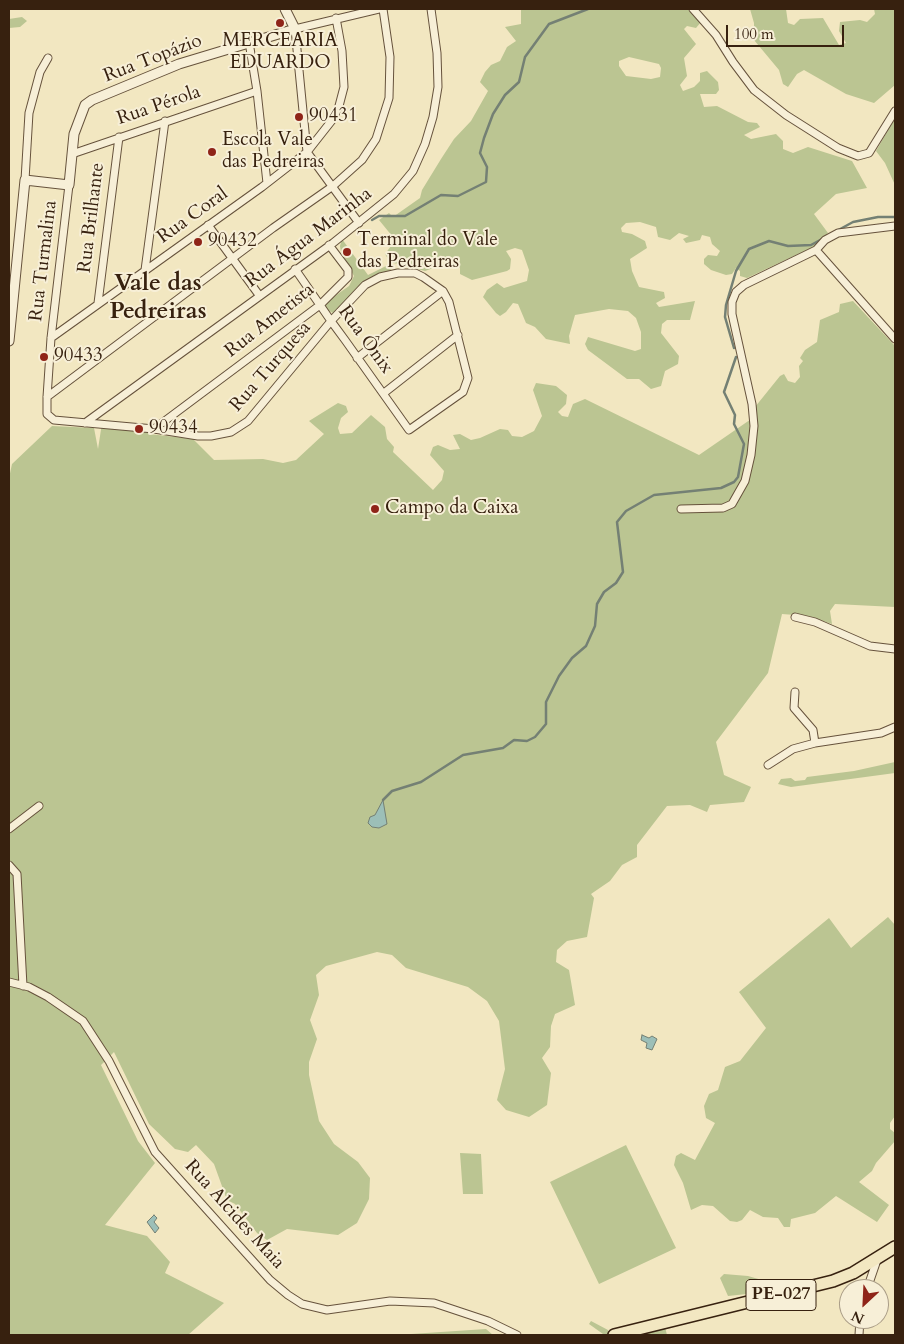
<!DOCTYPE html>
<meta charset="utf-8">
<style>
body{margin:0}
#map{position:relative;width:904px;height:1344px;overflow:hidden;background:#f2e7c1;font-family:Cardo,serif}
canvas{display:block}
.frame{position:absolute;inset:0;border:10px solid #37210f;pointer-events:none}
.north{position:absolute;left:839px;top:1279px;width:50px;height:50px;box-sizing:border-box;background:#f7efd7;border:1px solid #aa9d87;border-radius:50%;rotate:205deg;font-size:14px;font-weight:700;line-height:20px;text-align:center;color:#37210f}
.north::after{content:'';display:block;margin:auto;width:18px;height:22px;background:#8f2418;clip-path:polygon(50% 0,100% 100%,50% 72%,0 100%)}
.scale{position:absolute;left:726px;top:25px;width:118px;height:22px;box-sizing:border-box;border:2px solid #37210f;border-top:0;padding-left:6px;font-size:15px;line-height:18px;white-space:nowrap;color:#37210f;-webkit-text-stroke:4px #f7efd7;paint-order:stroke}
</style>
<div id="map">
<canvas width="904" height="1344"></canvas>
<div class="frame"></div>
<div class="north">N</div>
<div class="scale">100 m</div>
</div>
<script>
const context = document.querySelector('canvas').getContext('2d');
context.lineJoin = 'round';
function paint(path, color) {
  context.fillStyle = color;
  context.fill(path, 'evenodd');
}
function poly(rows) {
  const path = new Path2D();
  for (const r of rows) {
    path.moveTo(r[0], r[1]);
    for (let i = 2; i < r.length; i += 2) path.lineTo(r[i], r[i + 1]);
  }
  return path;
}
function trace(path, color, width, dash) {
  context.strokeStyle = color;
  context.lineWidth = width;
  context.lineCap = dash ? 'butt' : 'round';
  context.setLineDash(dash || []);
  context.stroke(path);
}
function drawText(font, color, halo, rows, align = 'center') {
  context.font = font + ' Cardo,serif';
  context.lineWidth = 4;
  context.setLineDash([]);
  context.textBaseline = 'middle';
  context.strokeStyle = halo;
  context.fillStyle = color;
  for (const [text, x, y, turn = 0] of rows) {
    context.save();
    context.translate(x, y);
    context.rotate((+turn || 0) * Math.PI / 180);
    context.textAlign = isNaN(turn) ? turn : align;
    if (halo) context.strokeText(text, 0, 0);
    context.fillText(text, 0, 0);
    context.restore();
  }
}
paint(poly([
 [521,9,695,9,701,22,696,28,687,26,684,29,696,44,684,58,687,76,680,85,683,91,694,87,700,81,700,73,707,71,718,82,719,90,716,94,700,94,704,107,717,106,748,122,757,123,760,127,744,135,751,139,776,134,783,141,783,149,793,153,808,147,852,161,867,188,836,194,814,214,828,233,813,247,747,278,740,276,740,271,736,268,732,274,726,275,711,270,704,264,704,259,708,255,717,256,720,251,712,244,710,237,702,235,700,240,686,243,683,239,689,236,679,233,670,240,658,237,656,227,640,222,626,223,621,228,622,232,632,234,645,241,647,248,630,259,632,271,639,287,664,292,665,298,656,303,659,307,695,301,690,320,667,320,662,324,661,333,679,356,678,364,665,371,661,386,651,389,639,379,627,379,588,350,585,344,588,337,635,351,641,349,641,332,636,318,628,311,609,309,575,315,569,336,570,344,546,339,535,327,526,323,518,304,513,303,506,312,500,316,496,313,483,297,487,290,497,283,504,288,527,281,529,270,522,250,515,248,506,251,511,259,510,269,507,271,472,280,460,274,460,268,451,257,444,258,439,266,425,271,390,262,385,254,391,246,397,242,379,220,389,213,393,217,420,198,422,190,441,159,454,139,471,121,488,91,480,82,485,72,491,65,500,61,507,47,516,41,505,27,521,24],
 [629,57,659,64,661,68,660,77,651,79,626,76,619,66,619,61],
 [750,9,786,9,788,23,794,25,800,19,823,18,839,45,846,43,839,31,840,22,860,20,867,22,875,14,874,9,895,9,895,85,874,103,846,94,804,70,797,74,788,87,783,84,779,70,754,40,754,23],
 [22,17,27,21,20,27,9,28,9,19],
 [895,118,895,185,885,163,876,151],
 [342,239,368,275,388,265,391,270,364,281,343,305,333,313,327,310,325,303,349,286,354,276,341,252,340,246],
 [853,301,895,346,895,607,835,604,830,611,832,624,808,616,782,614,768,673,716,742,724,775,751,787,744,802,710,805,707,812,690,805,667,806,637,845,637,857,622,865,610,881,591,894,594,898,587,937,567,941,557,950,556,962,569,970,575,1005,555,1014,551,1026,550,1047,542,1058,551,1073,547,1105,529,1117,506,1110,497,1100,505,1069,499,1021,487,1001,468,987,406,968,392,955,377,952,326,966,316,975,319,995,310,1020,317,1039,309,1062,309,1075,319,1121,334,1144,358,1162,370,1178,369,1199,357,1223,338,1235,287,1229,267,1240,257,1233,235,1204,227,1200,214,1164,196,1145,188,1152,175,1149,149,1124,114,1052,101,1065,138,1141,155,1163,105,1225,147,1236,170,1262,165,1273,224,1303,188,1335,9,1335,9,478,12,464,52,426,94,428,98,449,102,423,150,429,149,434,193,439,214,460,263,459,283,463,296,460,324,434,309,421,338,403,346,406,348,412,341,418,338,428,340,434,352,433,371,415,385,427,387,439,394,447,393,452,433,490,442,480,444,471,430,455,433,447,438,445,450,450,460,449,453,435,460,434,471,440,480,438,500,429,508,430,512,436,522,437,534,431,542,416,533,390,536,383,556,386,567,395,566,404,558,412,562,416,568,417,573,404,585,399,699,455,757,415,755,407,780,376,784,374,788,381,795,383,800,377,799,366,803,361,800,358,805,350,817,342,820,320,839,312,840,304],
 [895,762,895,773,791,787,778,784,781,779,791,778,795,781,805,780,807,777,854,771],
 [888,917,895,925,895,1116,890,1123,890,1129,895,1133,895,1141,876,1163,872,1171,859,1182,889,1205,877,1222,836,1196,815,1213,791,1219,790,1227,784,1227,778,1218,763,1217,750,1210,742,1220,737,1222,730,1221,713,1206,702,1205,691,1210,683,1183,674,1165,676,1156,681,1153,695,1160,715,1123,706,1118,704,1106,709,1094,718,1090,725,1067,740,1061,766,1028,739,992,829,918,851,948],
 [626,1145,676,1248,599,1284,550,1182],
 [460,1153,481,1154,483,1194,463,1194],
 [724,1274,748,1276,793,1289,728,1296,720,1278],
 [591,1321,608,1330,608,1334,603,1334,589,1324],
 [665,1327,667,1335,631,1335],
 [486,1329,493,1335,396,1335]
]), '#bbc592');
const water = poly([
 [383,800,387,824,379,828,372,827,368,823,370,817,375,815,383,800],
 [642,1035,649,1038,652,1036,657,1039,652,1050,646,1048,647,1043,641,1040,642,1035],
 [154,1215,157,1218,154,1222,159,1228,155,1233,147,1222,154,1215]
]);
paint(water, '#9cbfb8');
trace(water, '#748074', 1);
trace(poly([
 [372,220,379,216,405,216,441,195,458,196,486,182,487,167,480,153,484,138,493,114,505,95,519,82,525,57,549,24,588,9],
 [734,348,725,317,726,305,736,271,749,249,769,241,788,246,811,245,853,222,878,217,895,217],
 [383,800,392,791,421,782,463,755,503,748,514,740,527,741,535,737,546,724,546,702,559,676,572,658,586,646,595,626,597,604,604,592,616,583,623,572,617,522,626,511,654,495,721,488,734,482,738,477,744,444,734,424,735,415,724,392,736,357]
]), '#748074', 2.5);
const minor = poly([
 [693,9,716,35,733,62,754,90,786,115,838,148,858,156,869,153,895,111],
 [249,42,257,91,267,183],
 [72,154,257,91],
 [25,180,29,113,40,72,48,58],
 [69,185,51,338,47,397,47,414,54,420,154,429,198,436,211,436,231,432,248,421,331,321,365,285,380,277,398,273,415,273,423,277,443,291,449,302,468,378,463,392,409,430,345,340,331,321,320,305,295,269],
 [359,223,307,152,295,29,379,9],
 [208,225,259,295],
 [816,250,895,339],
 [145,270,165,121],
 [98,303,119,137],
 [51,338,262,187,307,152,333,119,339,106,344,87,342,51,336,18],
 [357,358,443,291],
 [384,393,458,335],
 [47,397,273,228,333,186,362,160,376,139,389,98,390,57,383,9],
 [85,423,333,243,394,194,413,171,425,144,433,117,438,87,437,53,431,9],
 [154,429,320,305,348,277,348,270,329,245],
 [681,509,723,508,732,504,745,481,751,455,754,426,752,404,732,314,732,302,736,292,744,285,816,250,825,240,838,233,895,226],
 [795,617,815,622,870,646,895,649],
 [795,692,794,708,813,730,815,743],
 [768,765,793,749,815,743,881,733,895,727],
 [9,829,39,806],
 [9,865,17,874,23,986],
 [9,982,29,987,48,997,83,1021,109,1061,155,1152,270,1280,288,1295,302,1304,327,1310,390,1301,434,1303,488,1321,517,1335],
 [867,1289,877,1260],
 [859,1335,860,1319]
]);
const tertiary = poly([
 [9,341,25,180,69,185,74,134,85,105,92,100,179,64,295,29,285,9]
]);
const primary = poly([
 [614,1335,833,1281,853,1273,895,1247]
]);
trace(minor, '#66523c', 9);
trace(tertiary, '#66523c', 11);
trace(primary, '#37210f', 14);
trace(minor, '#f7efd7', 7);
trace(tertiary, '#f7efd7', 9);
trace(primary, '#f2e7c1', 11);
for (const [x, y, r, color] of [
 [280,23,5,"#8f2418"],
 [299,117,5,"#8f2418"],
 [212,152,5,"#8f2418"],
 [198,242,5,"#8f2418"],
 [347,252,5,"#8f2418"],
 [44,357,5,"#8f2418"],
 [139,429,5,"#8f2418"],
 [375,509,5,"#8f2418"]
]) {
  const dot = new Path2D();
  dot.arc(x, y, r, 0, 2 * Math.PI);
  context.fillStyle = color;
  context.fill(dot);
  trace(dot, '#f7efd7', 2);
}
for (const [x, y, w] of [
 [781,1295,70]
]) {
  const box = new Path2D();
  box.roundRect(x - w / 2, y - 15.5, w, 31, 4);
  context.fillStyle = '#f7efd7';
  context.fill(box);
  trace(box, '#37210f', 1);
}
drawText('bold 18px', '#37210f', null, [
 ["PE-027",781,1295]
]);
drawText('19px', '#37210f', '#f7efd7', [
 ["MERCEARIA",280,42,"center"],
 ["EDUARDO",280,64,"center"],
 ["90431",309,117],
 ["Escola Vale",222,141],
 ["das Pedreiras",222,163],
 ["Terminal do Vale",357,241],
 ["das Pedreiras",357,263],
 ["90432",208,242],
 ["90433",54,357],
 ["90434",149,429],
 ["Campo da Caixa",385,509]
], 'left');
drawText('19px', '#37210f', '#f7efd7', [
 ["Rua Topázio",153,59,-21],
 ["Rua Pérola",159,106,-19],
 ["Rua Coral",193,216,-36],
 ["Rua Brilhante",92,218,-83],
 ["Rua Água Marinha",309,238,-37],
 ["Rua Turmalina",44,261,-83],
 ["Rua Ametista",270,321,-38],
 ["Rua Ônix",365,340,54],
 ["Rua Turquesa",271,367,-49],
 ["Rua Alcides Maia",234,1215,48]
]);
drawText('bold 24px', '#37210f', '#f7efd7', [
 ["Vale das",158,284],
 ["Pedreiras",158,312]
]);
</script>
